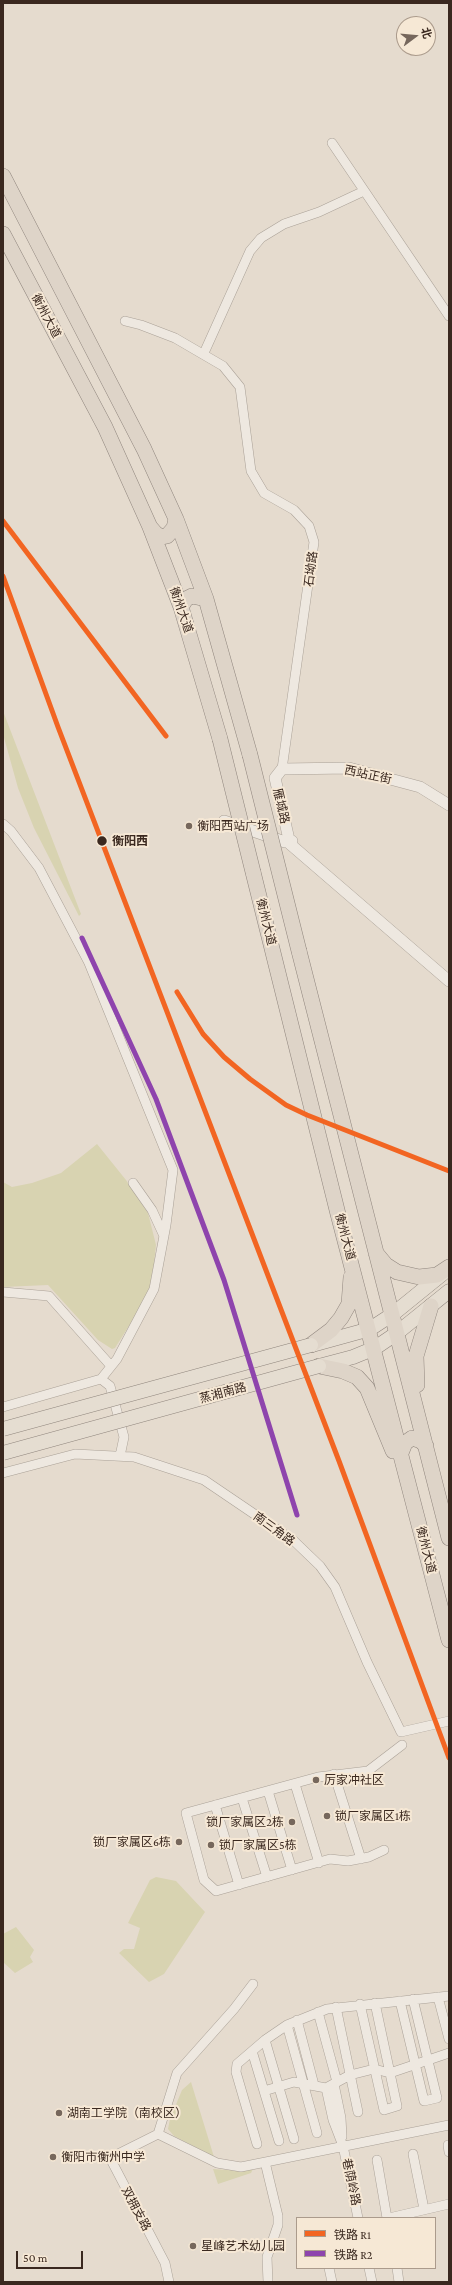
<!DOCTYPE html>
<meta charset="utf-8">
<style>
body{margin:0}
#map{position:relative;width:452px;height:2285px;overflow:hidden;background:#e5dbce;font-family:"Crimson Pro","Noto Sans SC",serif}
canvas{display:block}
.frame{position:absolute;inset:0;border:4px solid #3a281f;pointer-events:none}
.legend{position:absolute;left:296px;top:2217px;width:140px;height:52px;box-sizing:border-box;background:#f6e8d5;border:1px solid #ab9b8c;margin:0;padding:5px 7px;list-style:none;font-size:12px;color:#3a281f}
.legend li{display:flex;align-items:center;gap:8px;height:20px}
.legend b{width:20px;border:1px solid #ab9b8c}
.north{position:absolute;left:396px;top:16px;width:40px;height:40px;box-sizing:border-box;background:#f6e8d5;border:1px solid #ab9b8c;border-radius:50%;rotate:74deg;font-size:11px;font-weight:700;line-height:16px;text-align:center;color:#3a281f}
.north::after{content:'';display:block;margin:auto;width:14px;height:18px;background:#76675c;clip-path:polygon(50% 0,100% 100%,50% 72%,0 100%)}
.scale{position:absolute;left:16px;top:2251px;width:67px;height:18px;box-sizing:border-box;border:2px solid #3a281f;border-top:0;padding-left:5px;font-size:12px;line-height:14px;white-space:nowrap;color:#3a281f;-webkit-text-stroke:3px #f6e8d5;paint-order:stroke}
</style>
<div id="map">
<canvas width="452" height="2285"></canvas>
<div class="frame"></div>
<ul class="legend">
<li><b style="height:5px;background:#f26522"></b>铁路 R1</li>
<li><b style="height:5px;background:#8e44ad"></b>铁路 R2</li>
</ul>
<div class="north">北</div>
<div class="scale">50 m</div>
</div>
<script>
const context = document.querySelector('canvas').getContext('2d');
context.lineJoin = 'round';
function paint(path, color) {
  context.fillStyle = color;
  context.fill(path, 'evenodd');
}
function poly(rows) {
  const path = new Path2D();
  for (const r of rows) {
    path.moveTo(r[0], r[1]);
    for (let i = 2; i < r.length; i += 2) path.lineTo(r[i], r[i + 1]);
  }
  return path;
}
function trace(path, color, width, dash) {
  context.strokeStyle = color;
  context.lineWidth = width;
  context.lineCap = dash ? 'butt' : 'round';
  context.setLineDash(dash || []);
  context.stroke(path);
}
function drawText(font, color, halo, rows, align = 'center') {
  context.font = font + ' "Crimson Pro","Noto Sans SC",serif';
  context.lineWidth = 4;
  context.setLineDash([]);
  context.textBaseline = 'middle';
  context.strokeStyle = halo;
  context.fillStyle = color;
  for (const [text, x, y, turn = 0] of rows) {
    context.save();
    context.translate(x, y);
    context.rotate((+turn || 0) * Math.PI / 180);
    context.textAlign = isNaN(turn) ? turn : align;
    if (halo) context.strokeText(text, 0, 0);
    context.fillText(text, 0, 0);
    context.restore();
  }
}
paint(poly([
 [3,711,81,914,79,916,34,828,18,788,3,734],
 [97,1144,126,1180,148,1213,156,1245,152,1284,139,1310,115,1348,112,1349,98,1340,48,1285,3,1287,3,1182,12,1187,32,1183,61,1173],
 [156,1877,176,1881,205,1912,164,1974,149,1982,119,1953,124,1949,134,1949,140,1928,128,1923,150,1880],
 [16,1927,34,1950,30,1957,33,1962,15,1973,3,1962,3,1934],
 [191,2082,214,2157,174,2136,168,2129,170,2119,182,2090],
 [213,2169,242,2171,253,2169,251,2173,218,2184]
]), '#d8d3b1');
const minor = poly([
 [332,143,449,316],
 [125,321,141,325,175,338,223,366,240,387,251,471,264,493,294,510,309,526,314,542,282,769],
 [204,353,250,251,261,238,284,224,319,212,364,191],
 [3,824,11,831,39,868,89,963,173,1170,166,1225,154,1289,117,1359,101,1379,3,1407],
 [133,1183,152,1210,164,1236],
 [3,1292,49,1296,111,1366],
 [101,1379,110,1386,124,1437,120,1456],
 [3,1473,75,1454,134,1457,204,1480,294,1541,320,1566,335,1587,367,1662,401,1732,449,1721],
 [334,1774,361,1859],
 [295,1784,319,1863],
 [268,1791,292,1870],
 [242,1798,267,1877],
 [215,1805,239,1885],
 [384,1850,369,1857,348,1861,330,1859,216,1891,204,1880,186,1813,318,1777,368,1771,402,1745],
 [438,1997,449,2039],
 [400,2001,424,2101,437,2098,413,1999],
 [360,2004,384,2110,397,2106,375,2003],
 [336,2007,358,2112],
 [318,2012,337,2082],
 [297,2020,314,2085],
 [287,2025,317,2133],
 [265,2040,294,2139],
 [252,2051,279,2141],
 [334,2084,341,2118,342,2137],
 [326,2088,333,2120,343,2146,358,2218],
 [264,2091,294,2082,326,2088,350,2075,374,2069,390,2073,449,2053],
 [158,2134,177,2073,234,2009,253,1984],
 [257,2144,236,2072,237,2064,265,2040,287,2025,327,2009,449,1996],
 [448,2145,449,2152],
 [413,2154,424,2209],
 [377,2160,387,2218],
 [265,2162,278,2216,278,2225,267,2257,268,2282],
 [389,2218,449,2204],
 [329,2268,332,2282],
 [369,2268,372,2282],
 [397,2268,399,2282],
 [169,2282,165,2263,110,2158,158,2134,217,2163,241,2167,449,2125]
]);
const tertiary = poly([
 [282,769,275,778,290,844,449,981],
 [282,769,349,768,420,787,449,805],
 [224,821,285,842,292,841]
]);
const primary = poly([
 [312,1345,370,1329,393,1314,446,1271],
 [319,1366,353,1357,375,1348,397,1333,449,1291]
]);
const trunk = poly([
 [3,176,144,449,176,519,206,599,250,755],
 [3,234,105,427,150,527,181,607,220,739],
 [150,527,156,534,162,537,167,536,174,528,176,519],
 [181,607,186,599,192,596,206,599],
 [253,872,338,1214,449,1640],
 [299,951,449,1538],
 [376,1253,386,1265,397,1272,419,1277,437,1275,449,1267],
 [311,1345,331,1330,341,1318,349,1304,351,1277],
 [319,1366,343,1371,357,1377,367,1388,393,1451],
 [417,1385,416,1356,431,1306],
 [401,1453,405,1443,412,1438,421,1441,426,1446]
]);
trace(minor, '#aaa197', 10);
trace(tertiary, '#aaa197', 12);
trace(primary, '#90867e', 15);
trace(trunk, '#90867e', 16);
trace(minor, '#eee8e0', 9);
trace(tertiary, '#eee8e0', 11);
trace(primary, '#e5ddd1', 14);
trace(trunk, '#ded4c8', 15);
const primaryBridge = poly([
 [3,1429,311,1345],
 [3,1453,319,1366]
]);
const trunkBridge = poly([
 [220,739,253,872],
 [250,755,299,951]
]);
trace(primaryBridge, '#90867e', 15, []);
trace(trunkBridge, '#90867e', 16, []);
trace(primaryBridge, '#e5ddd1', 14);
trace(trunkBridge, '#ded4c8', 15);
trace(poly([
 [3,521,166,736],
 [3,576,58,727,339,1461,449,1758],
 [177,992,203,1034,224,1057,250,1079,286,1105,307,1115,449,1171]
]), '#f26522', 5);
trace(poly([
 [82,938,156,1099,224,1280,297,1515]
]), '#8e44ad', 5);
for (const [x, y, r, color] of [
 [189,826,4,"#76675c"],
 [102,841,5.5,"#3a281f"],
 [316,1780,4,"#76675c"],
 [327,1816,4,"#76675c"],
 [292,1822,4,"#76675c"],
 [179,1842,4,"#76675c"],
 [211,1845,4,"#76675c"],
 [59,2113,4,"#76675c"],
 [53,2157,4,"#76675c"],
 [193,2246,4,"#76675c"]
]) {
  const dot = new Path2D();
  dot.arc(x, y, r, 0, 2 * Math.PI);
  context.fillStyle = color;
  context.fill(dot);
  trace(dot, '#f6e8d5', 1.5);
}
drawText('12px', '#3a281f', '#f6e8d5', [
 ["衡州大道",46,316,62],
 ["石坳路",311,569,-83],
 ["衡州大道",181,610,71],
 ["西站正街",368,775,12],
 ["雁城路",281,806,77],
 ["衡州大道",266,922,76],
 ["衡州大道",345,1237,75],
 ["蒸湘南路",223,1393,-15],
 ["南三角路",274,1529,36],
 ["衡州大道",426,1550,76],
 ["巷荫岭路",351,2182,78],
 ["双拥支路",136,2209,62]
]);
drawText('12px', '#3a281f', '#f6e8d5', [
 ["衡阳西站广场",197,826],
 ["厉家冲社区",324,1780],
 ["锁厂家属区1栋",335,1816],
 ["锁厂家属区2栋",284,1822,"right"],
 ["锁厂家属区6栋",171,1842,"right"],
 ["锁厂家属区5栋",219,1845],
 ["湖南工学院（南校区）",67,2113],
 ["衡阳市衡州中学",61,2157],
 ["星峰艺术幼儿园",201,2246]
], 'left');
drawText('bold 12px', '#3a281f', '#f6e8d5', [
 ["衡阳西",112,841]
], 'left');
</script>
